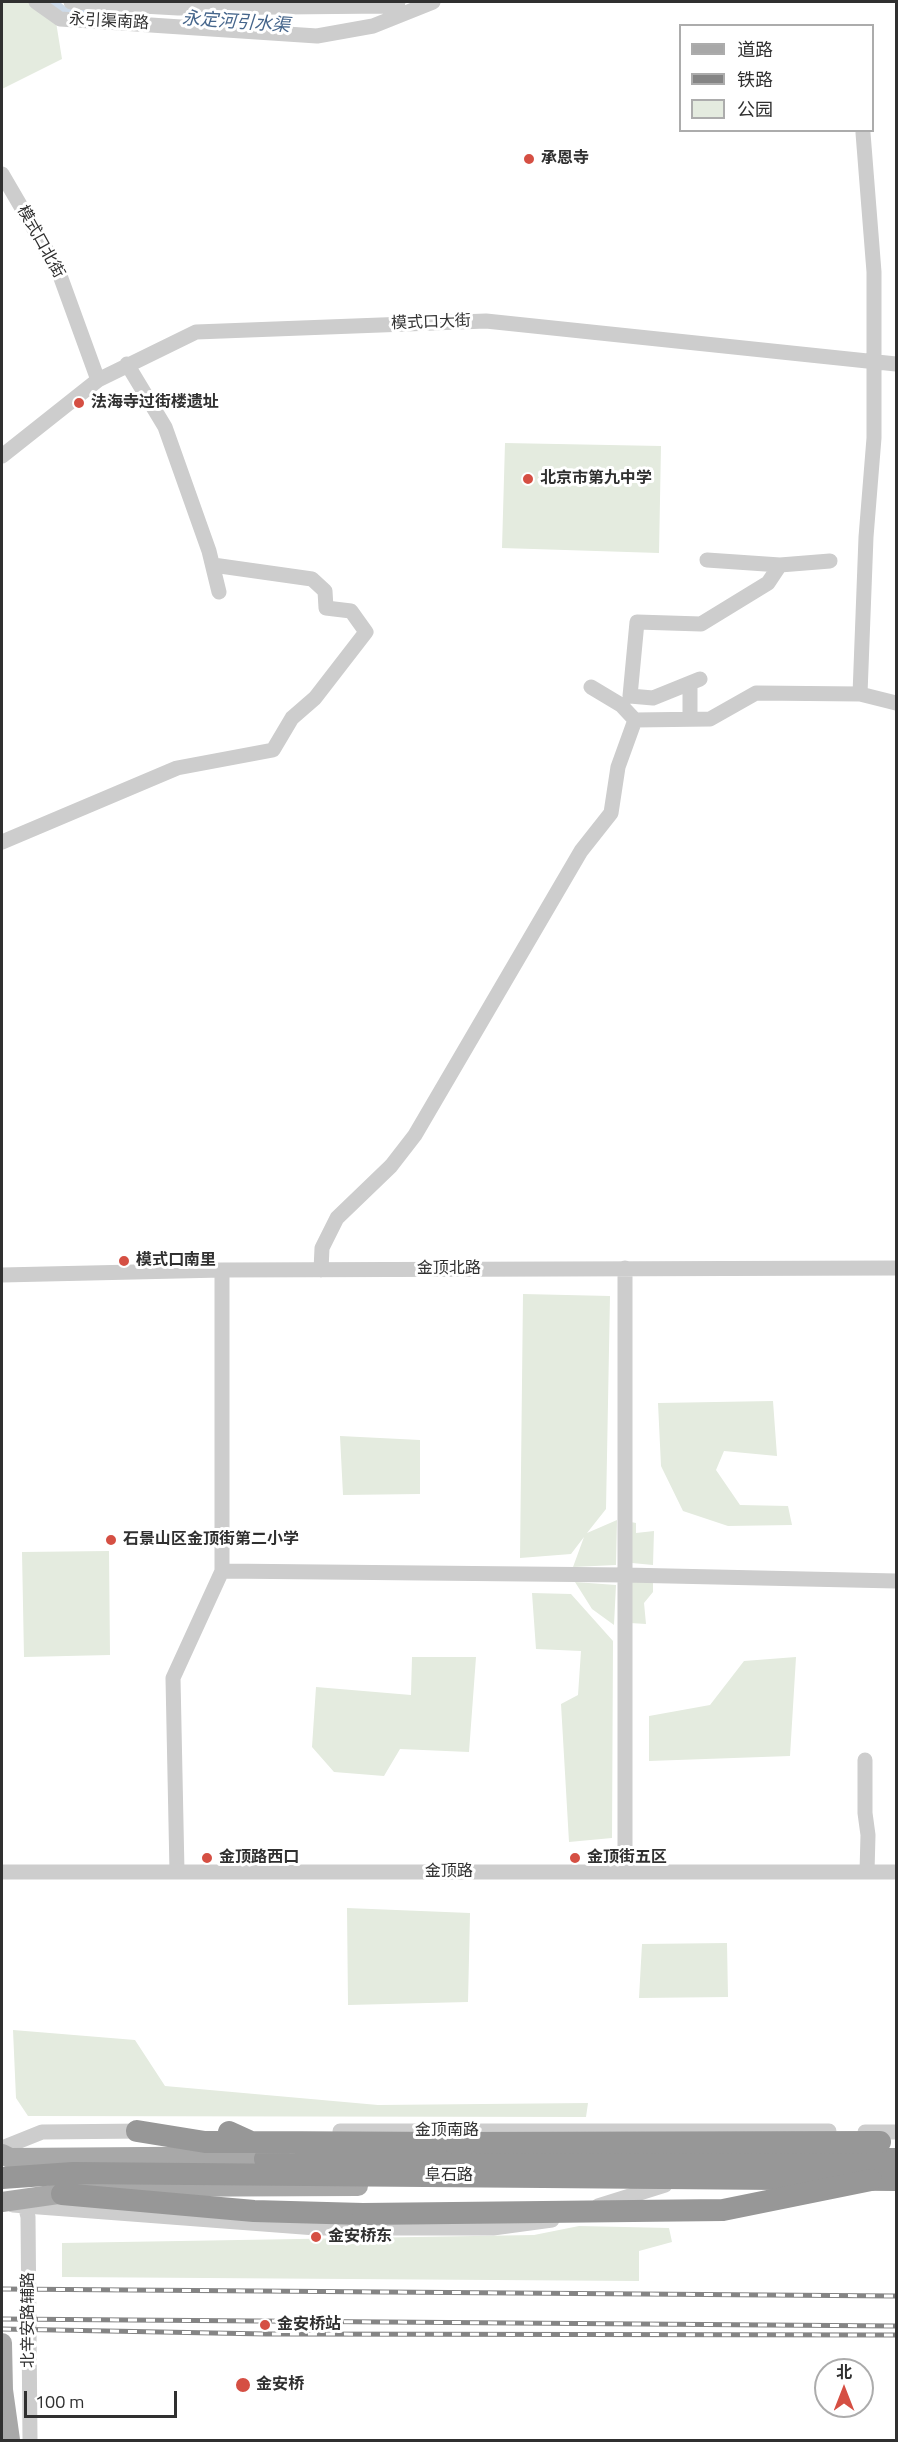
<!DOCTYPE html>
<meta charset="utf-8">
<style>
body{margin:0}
#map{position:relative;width:898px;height:2442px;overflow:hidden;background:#fff;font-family:"Titillium Web","Noto Sans SC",sans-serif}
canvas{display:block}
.frame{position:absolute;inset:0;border:3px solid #303030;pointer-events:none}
.legend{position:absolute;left:679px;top:24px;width:195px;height:108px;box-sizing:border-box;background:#fff;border:2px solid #acacac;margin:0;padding:8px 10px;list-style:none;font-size:18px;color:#303030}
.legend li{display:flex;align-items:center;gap:12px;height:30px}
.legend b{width:30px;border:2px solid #acacac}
.north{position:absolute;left:814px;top:2358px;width:60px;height:60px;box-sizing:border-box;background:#fff;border:2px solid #acacac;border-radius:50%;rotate:0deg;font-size:16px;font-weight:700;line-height:24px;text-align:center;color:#303030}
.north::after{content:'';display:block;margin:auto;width:21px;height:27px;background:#d54f43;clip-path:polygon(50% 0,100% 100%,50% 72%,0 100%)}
.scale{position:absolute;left:24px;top:2391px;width:153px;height:27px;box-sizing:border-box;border:3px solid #303030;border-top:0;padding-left:8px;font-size:18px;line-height:21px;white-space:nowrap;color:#303030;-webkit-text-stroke:4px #fff;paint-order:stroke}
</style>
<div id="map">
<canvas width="898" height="2442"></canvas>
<div class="frame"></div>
<ul class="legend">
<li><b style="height:8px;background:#a8a8a8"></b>道路</li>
<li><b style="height:8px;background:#858585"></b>铁路</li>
<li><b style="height:16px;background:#e4ebdf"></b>公园</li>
</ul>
<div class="north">北</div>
<div class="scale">100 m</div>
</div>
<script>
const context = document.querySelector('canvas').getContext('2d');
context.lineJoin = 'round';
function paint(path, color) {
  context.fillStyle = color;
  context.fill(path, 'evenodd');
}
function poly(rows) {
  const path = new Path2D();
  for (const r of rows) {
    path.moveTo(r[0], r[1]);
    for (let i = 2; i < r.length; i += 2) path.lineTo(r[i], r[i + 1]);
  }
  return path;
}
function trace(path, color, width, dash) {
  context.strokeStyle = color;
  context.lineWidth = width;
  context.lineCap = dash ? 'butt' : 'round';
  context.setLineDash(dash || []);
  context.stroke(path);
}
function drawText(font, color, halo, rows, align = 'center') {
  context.font = font + ' "Titillium Web","Noto Sans SC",sans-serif';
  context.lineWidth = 6;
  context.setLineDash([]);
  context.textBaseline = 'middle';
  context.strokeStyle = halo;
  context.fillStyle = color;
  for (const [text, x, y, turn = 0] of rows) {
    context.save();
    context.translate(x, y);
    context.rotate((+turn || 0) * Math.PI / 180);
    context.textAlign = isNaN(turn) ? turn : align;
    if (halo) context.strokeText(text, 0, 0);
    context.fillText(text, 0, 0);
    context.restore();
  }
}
paint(poly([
 [2,2,30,2,56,22,62,59,2,89],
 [505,443,661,446,659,553,502,548],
 [523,1294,610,1296,606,1509,587,1533,617,1520,616,1565,573,1567,584,1537,571,1554,520,1558],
 [773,1401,777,1456,724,1451,716,1470,740,1505,788,1506,792,1525,728,1526,683,1511,661,1466,658,1403],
 [340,1436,420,1440,420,1494,343,1495],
 [631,1522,636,1523,636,1533,654,1531,653,1565,632,1563],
 [109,1551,110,1655,24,1657,22,1552],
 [653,1578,653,1592,644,1603,646,1624,630,1623,630,1582],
 [575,1582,616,1585,614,1625,592,1609],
 [532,1593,571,1594,613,1641,612,1838,569,1842,561,1704,578,1695,581,1651,536,1649],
 [412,1657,476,1657,469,1752,400,1749,384,1776,334,1772,312,1747,316,1687,411,1695],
 [796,1657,790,1756,649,1761,649,1716,710,1705,744,1661],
 [347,1908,470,1913,468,2002,348,2005],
 [727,1943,728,1997,639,1998,642,1944],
 [13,2030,135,2040,165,2086,378,2105,588,2103,586,2117,28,2116,16,2098],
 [579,2226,669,2228,672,2242,639,2251,639,2281,62,2277,62,2243,534,2235]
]), '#e4ebdf');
trace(poly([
 [52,2,63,11,129,16]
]), '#cddae9', 10);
trace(poly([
 [36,2,60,19,317,36,373,26,433,2],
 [71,2,178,8,388,6,398,2],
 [2,174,58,270,98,380],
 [127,364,165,427,209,551,219,592],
 [2,456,98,380,196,332,486,321,896,364],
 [707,560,780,565,830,561],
 [700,679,653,698,630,696,637,622,701,624,768,583,780,565],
 [591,687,621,705,635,720],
 [860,694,866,537,874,438,874,272,863,133],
 [690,719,690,683],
 [635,720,710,719,756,693,860,694,896,703],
 [2,842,177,768,273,750,292,718,315,698,366,632,351,611,326,608,325,591,312,579,213,565],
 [321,1270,322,1248,337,1218,391,1166,415,1135,581,851,611,813,618,767,635,720],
 [2,1275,222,1270,896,1268],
 [222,1571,625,1575,896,1581],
 [865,1760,865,1813,868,1835,867,1872],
 [2,1872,896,1872],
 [177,1872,173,1678,222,1571,222,1270],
 [625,1872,625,1268],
 [340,2131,829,2131],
 [865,2132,896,2132],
 [2,2148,42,2132,145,2131],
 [24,2200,28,2217,30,2440],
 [13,2205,316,2228,493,2228,552,2220],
 [598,2206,665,2185]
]), '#cdcdcd', 15);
trace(poly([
 [2,2154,10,2158,280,2156],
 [2,2202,107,2187,358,2186],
 [2,2343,3,2390,10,2440]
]), '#a8a8a8', 20);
trace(poly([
 [137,2131,205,2142,247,2142],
 [229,2132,251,2142,454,2143],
 [265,2159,896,2159],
 [2,2178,73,2173,896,2180],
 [62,2194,254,2211,363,2214]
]), '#979797', 22);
const rail = poly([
 [2,2289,896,2296],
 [2,2319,896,2326],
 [2,2329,266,2334,896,2335]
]);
trace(rail, '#858585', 5);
trace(rail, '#fff', 3, [9]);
trace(poly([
 [454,2143,880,2142],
 [363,2214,723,2210,871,2180]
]), '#979797', 22);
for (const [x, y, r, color] of [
 [529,159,6,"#d54f43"],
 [79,403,6,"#d54f43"],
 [528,479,6,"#d54f43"],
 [124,1261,6,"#d54f43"],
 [111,1540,6,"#d54f43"],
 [207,1858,6,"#d54f43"],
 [575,1858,6,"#d54f43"],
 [316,2237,6,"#d54f43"],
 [265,2325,6,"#d54f43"],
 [243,2385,8,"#d54f43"]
]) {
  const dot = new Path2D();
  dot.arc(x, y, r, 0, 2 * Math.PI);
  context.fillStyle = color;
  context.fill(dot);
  trace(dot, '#fff', 2);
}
drawText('16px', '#303030', '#fff', [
 ["永引渠南路",109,22,3],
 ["模式口北街",40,242,61],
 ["模式口大街",431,323,-2],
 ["金顶北路",449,1269],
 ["金顶路",449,1872],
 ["金顶南路",447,2131],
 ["阜石路",449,2176],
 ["北辛安路辅路",29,2320,-90]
]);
drawText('bold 16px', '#303030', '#fff', [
 ["承恩寺",541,159],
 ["法海寺过街楼遗址",91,403],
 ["北京市第九中学",540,479],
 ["模式口南里",136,1261],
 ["石景山区金顶街第二小学",123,1540],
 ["金顶路西口",219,1858],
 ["金顶街五区",587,1858],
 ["金安桥东",328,2237],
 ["金安桥站",277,2325],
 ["金安桥",256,2385]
], 'left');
drawText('italic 18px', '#45658b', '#fff', [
 ["永定河引水渠",236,23,4]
]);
</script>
